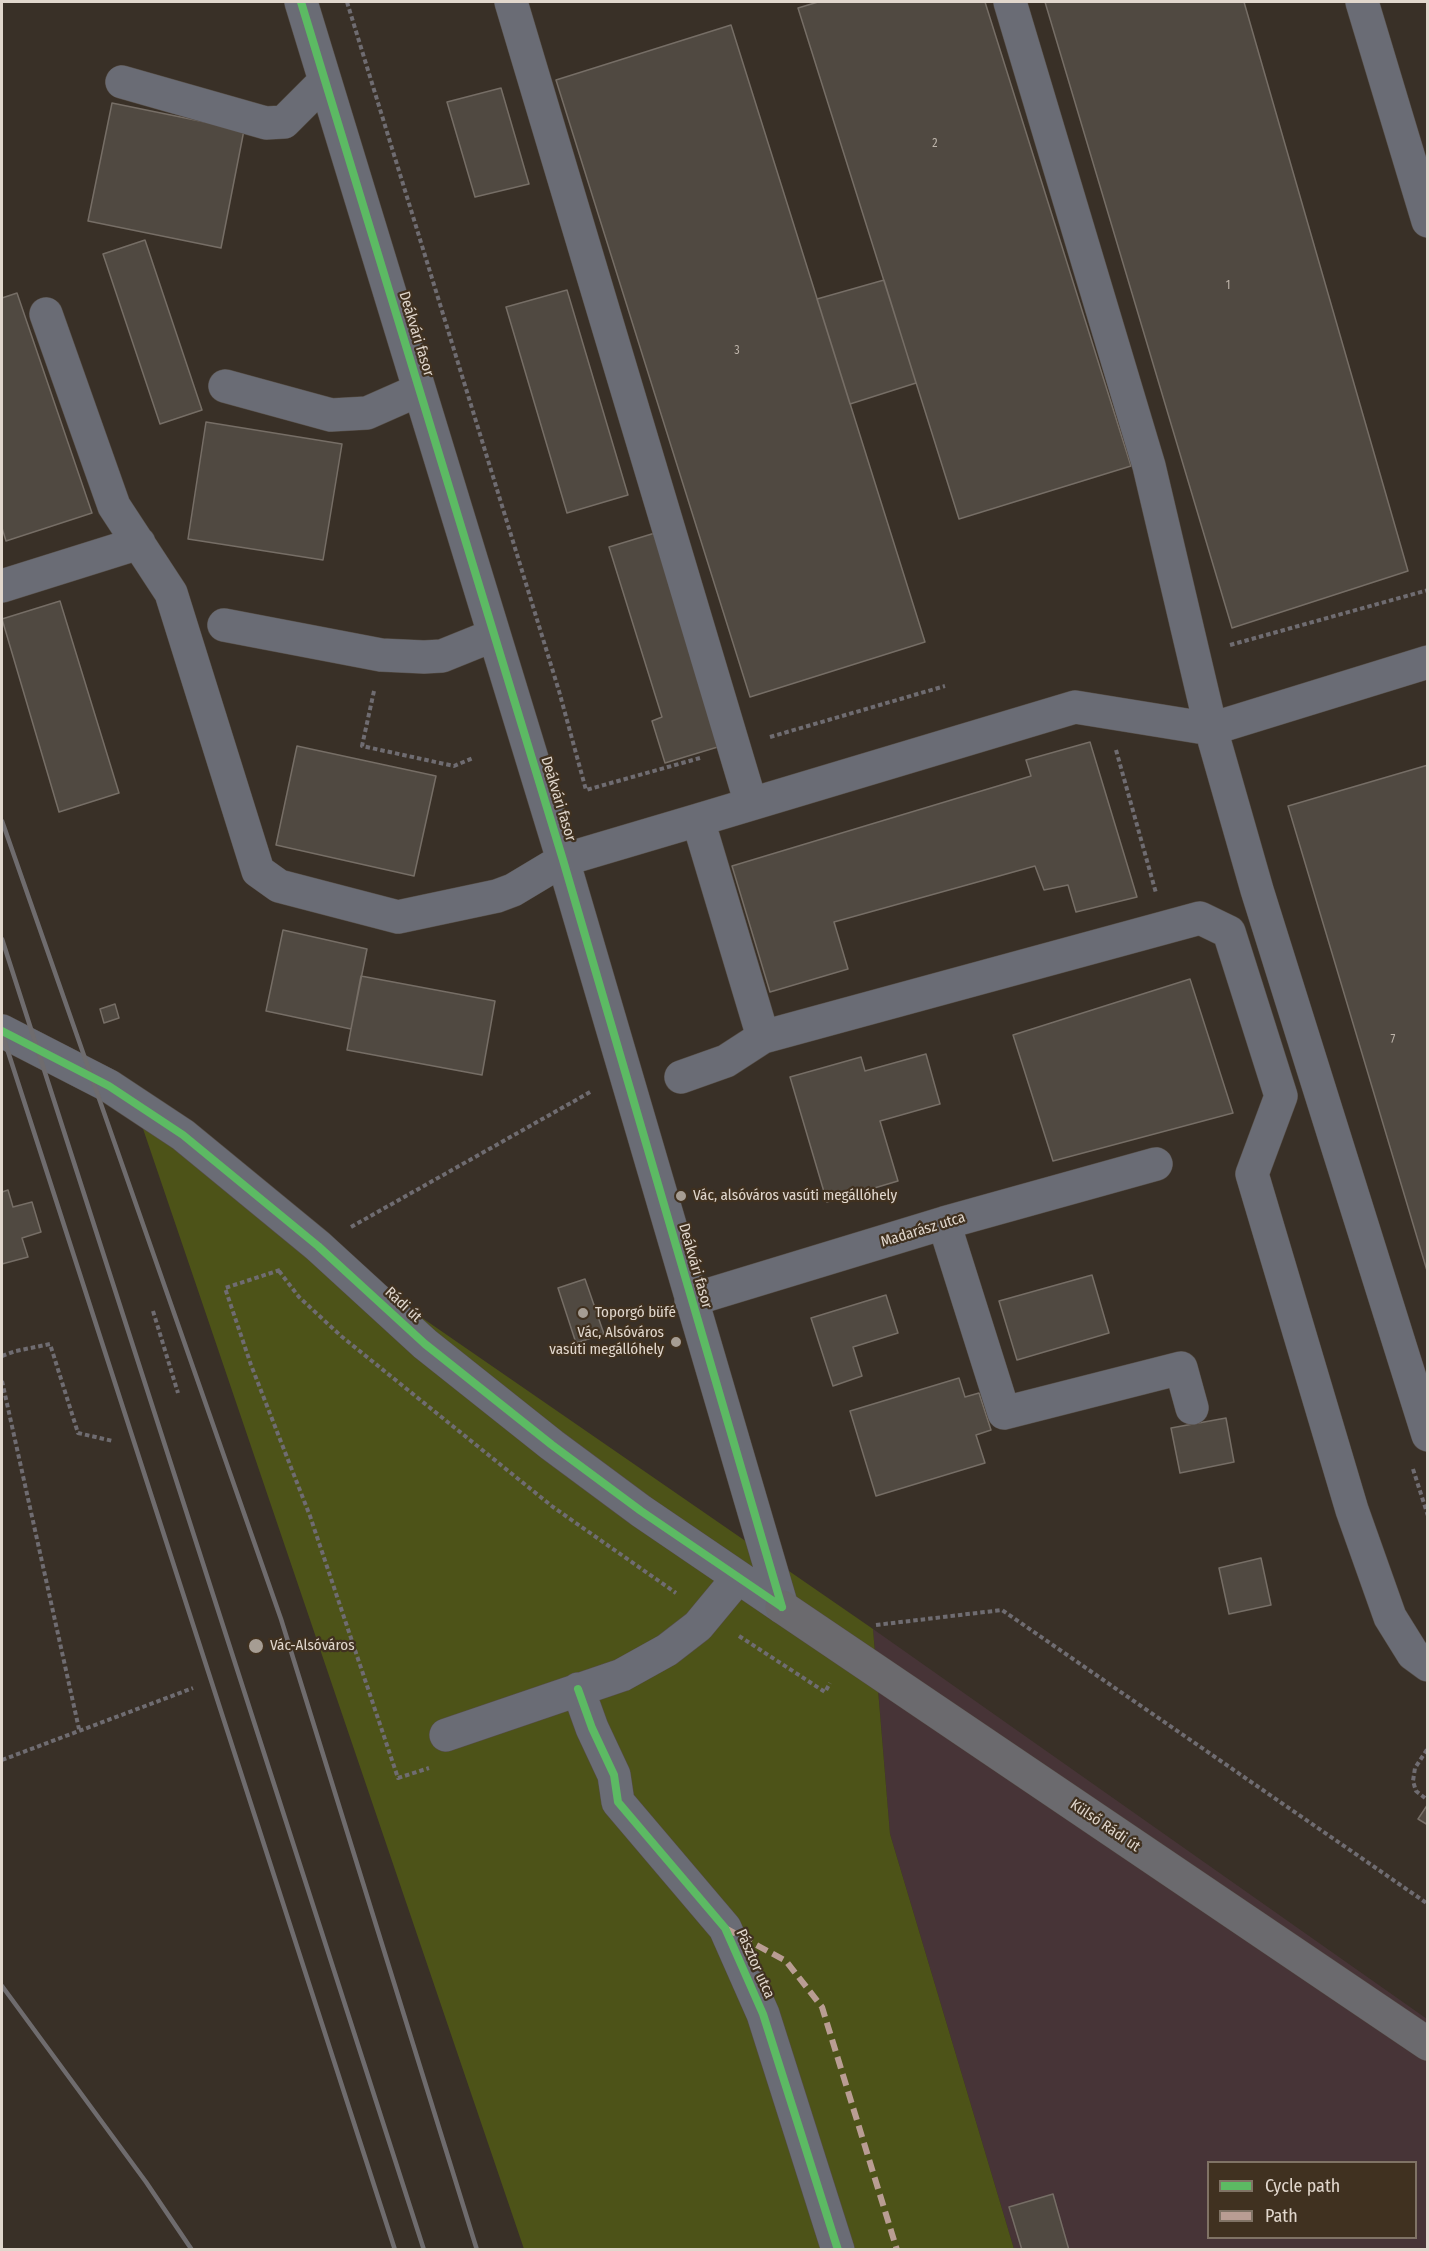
<!DOCTYPE html>
<meta charset="utf-8">
<style>
body{margin:0}
#map{position:relative;width:1429px;height:2251px;overflow:hidden;background:#393027;font-family:"Fira Sans Condensed",sans-serif}
canvas{display:block}
.frame{position:absolute;inset:0;border:3px solid #e1d7cd;pointer-events:none}
.legend{position:absolute;left:1207px;top:2161px;width:210px;height:78px;box-sizing:border-box;background:#403120;border:2px solid #807365;margin:0;padding:8px 10px;list-style:none;font-size:18px;color:#e1d7cd}
.legend li{display:flex;align-items:center;gap:12px;height:30px}
.legend b{width:30px;border:2px solid #807365}
</style>
<div id="map">
<canvas width="1429" height="2251"></canvas>
<div class="frame"></div>
<ul class="legend">
<li><b style="height:8px;background:#5cba63"></b>Cycle path</li>
<li><b style="height:8px;background:#b99d93"></b>Path</li>
</ul>
</div>
<script>
const context = document.querySelector('canvas').getContext('2d');
context.lineJoin = 'round';
function paint(path, color) {
  context.fillStyle = color;
  context.fill(path, 'evenodd');
}
function poly(rows) {
  const path = new Path2D();
  for (const r of rows) {
    path.moveTo(r[0], r[1]);
    for (let i = 2; i < r.length; i += 2) path.lineTo(r[i], r[i + 1]);
  }
  return path;
}
function trace(path, color, width, dash) {
  context.strokeStyle = color;
  context.lineWidth = width;
  context.lineCap = dash ? 'butt' : 'round';
  context.setLineDash(dash || []);
  context.stroke(path);
}
function drawText(font, color, halo, rows, align = 'center') {
  context.font = font + ' "Fira Sans Condensed",sans-serif';
  context.lineWidth = 4.5;
  context.setLineDash([]);
  context.textBaseline = 'middle';
  context.strokeStyle = halo;
  context.fillStyle = color;
  for (const [text, x, y, turn = 0] of rows) {
    context.save();
    context.translate(x, y);
    context.rotate((+turn || 0) * Math.PI / 180);
    context.textAlign = isNaN(turn) ? turn : align;
    if (halo) context.strokeText(text, 0, 0);
    context.fillText(text, 0, 0);
    context.restore();
  }
}
paint(poly([
 [873,1629,1427,2019,1427,2249,1014,2249,890,1834],
 [1208,2162,1416,2162,1416,2238,1208,2238]
]), '#473437');
paint(poly([
 [138,1114,318,1246,873,1629,890,1834,1014,2249,524,2249]
]), '#4d5318');
const building = poly([
 [818,2,985,2,1131,466,959,519,798,8,818,2],
 [1045,2,1244,2,1408,571,1232,628,1045,2],
 [731,25,925,642,750,697,556,80,731,25],
 [501,88,529,184,475,197,447,102,501,88],
 [112,103,244,130,221,248,88,221,112,103],
 [145,240,202,410,160,424,103,254,145,240],
 [884,280,916,383,850,404,817,299,884,280],
 [567,290,628,495,567,513,506,307,567,290],
 [17,293,92,513,6,541,2,528,2,298,17,293],
 [206,422,342,444,323,560,188,539,206,422],
 [655,533,721,746,665,763,652,721,662,717,609,547,655,533],
 [60,601,119,793,59,812,2,619,60,601],
 [1090,742,1137,897,1076,912,1068,885,1044,890,1035,866,834,922,848,969,770,992,732,866,1031,776,1026,760,1090,742],
 [297,746,436,776,414,876,276,845,297,746],
 [1428,765,1428,1274,1288,806,1428,765],
 [283,930,367,949,351,1029,266,1011,283,930],
 [361,976,495,1001,482,1075,347,1050,361,976],
 [1190,979,1233,1113,1053,1161,1013,1035,1190,979],
 [115,1004,119,1018,104,1023,100,1009,115,1004],
 [926,1054,940,1104,880,1121,898,1181,827,1202,790,1077,861,1057,865,1071,926,1054],
 [8,1190,13,1207,32,1202,41,1232,22,1238,28,1257,2,1264,2,1192,8,1190],
 [1092,1275,1109,1333,1017,1360,999,1301,1092,1275],
 [585,1279,604,1334,576,1343,558,1288,585,1279],
 [886,1295,898,1333,853,1347,862,1376,833,1386,811,1318,886,1295],
 [959,1378,965,1397,979,1393,991,1430,976,1435,985,1463,876,1496,850,1411,959,1378],
 [1226,1418,1234,1462,1180,1473,1171,1428,1226,1418],
 [1261,1558,1271,1605,1229,1614,1219,1568,1261,1558],
 [1428,1804,1428,1825,1418,1819,1428,1804],
 [1053,2194,1069,2250,1022,2250,1009,2207,1053,2194]
]);
paint(building, '#504941');
trace(building, '#766e66', 1.5);
const minor = poly([
 [301,2,563,860,782,1607],
 [511,2,751,804],
 [1010,2,1149,466,1211,729,1257,890,1428,1435],
 [1362,2,1428,221],
 [122,82,266,123,284,122,325,81],
 [46,314,114,506,171,593,258,871,279,886,398,917,497,896,513,890,563,860,698,820],
 [225,386,331,415,367,413,419,390],
 [2,586,139,543],
 [224,625,381,655,424,657,442,656,494,635],
 [1428,662,1211,729,1075,707,698,820,763,1037,1200,918,1229,932,1281,1096,1252,1174,1352,1510,1390,1617,1413,1654,1428,1665],
 [2,1031,109,1086,183,1135,318,1246,425,1344,552,1445,641,1511,782,1607],
 [681,1077,726,1061,763,1037],
 [944,1223,1004,1413,1181,1368,1192,1408],
 [691,1300,944,1223,1156,1164],
 [578,1689,592,1728,614,1775,618,1802,725,1928,763,2014,838,2250],
 [446,1735,622,1675,667,1650,698,1626,737,1579]
]);
const major = poly([
 [782,1607,1428,2044]
]);
trace(minor, '#564e47', 34);
trace(major, '#564e47', 34);
trace(poly([
 [347,2,559,691,586,790,700,758],
 [1230,645,1428,590],
 [374,691,362,746,454,766,473,758],
 [770,737,945,686],
 [1116,750,1156,893],
 [351,1227,592,1091],
 [280,1270,225,1288,251,1365,310,1516,398,1778,429,1768],
 [279,1271,299,1297,341,1336,553,1507,676,1593],
 [153,1311,178,1393],
 [2,1356,16,1351,50,1344,78,1433,113,1441],
 [2,1381,79,1729],
 [1413,1469,1428,1516],
 [876,1625,1002,1610,1428,1904],
 [739,1636,825,1692,830,1683],
 [2,1760,193,1688],
 [1425,1798,1416,1791,1413,1781,1415,1768,1428,1748]
]), '#6f6c71', 4, [4.5, 3]);
trace(minor, '#6a6c75', 33);
trace(major, '#6b6a6e', 33);
trace(poly([
 [2,821,281,1619,477,2250],
 [2,939,424,2250],
 [2,1033,395,2250],
 [2,1986,146,2182,192,2250]
]), '#6f6c6e', 4.5);
trace(poly([
 [725,1928,786,1961,822,2007,897,2250]
]), '#b99d93', 6, [12, 6]);
trace(poly([
 [301,2,563,860,782,1607],
 [2,1031,109,1086,183,1135,318,1246,425,1344,552,1445,641,1511,782,1607],
 [578,1689,592,1728,614,1775,618,1802,725,1928,763,2014,838,2250]
]), '#5cba63', 8);
for (const [x, y, r, color] of [
 [681,1196,6,"#a69d93"],
 [583,1313,6,"#a69d93"],
 [676,1342,6,"#a69d93"],
 [256,1646,8,"#a69d93"]
]) {
  const dot = new Path2D();
  dot.arc(x, y, r, 0, 2 * Math.PI);
  context.fillStyle = color;
  context.fill(dot);
  trace(dot, '#403120', 2);
}
drawText('12px', '#bdb4aa', null, [
 ["2",935,144],
 ["1",1228,286],
 ["3",737,351],
 ["7",1393,1040]
]);
drawText('15px', '#e1d7cd', '#403120', [
 ["Deákvári fasor",416,334,73],
 ["Deákvári fasor",558,799,73],
 ["Madarász utca",923,1230,-17],
 ["Deákvári fasor",695,1266,74],
 ["Rádi út",403,1305,43],
 ["Külső Rádi út",1105,1826,34],
 ["Pásztor utca",755,1964,66]
]);
drawText('15px', '#e1d7cd', '#403120', [
 ["Vác, alsóváros vasúti megállóhely",693,1196],
 ["Toporgó büfé",595,1313],
 ["Vác, Alsóváros",664,1333,"right"],
 ["vasúti megállóhely",664,1350,"right"],
 ["Vác-Alsóváros",270,1646]
], 'left');
</script>
